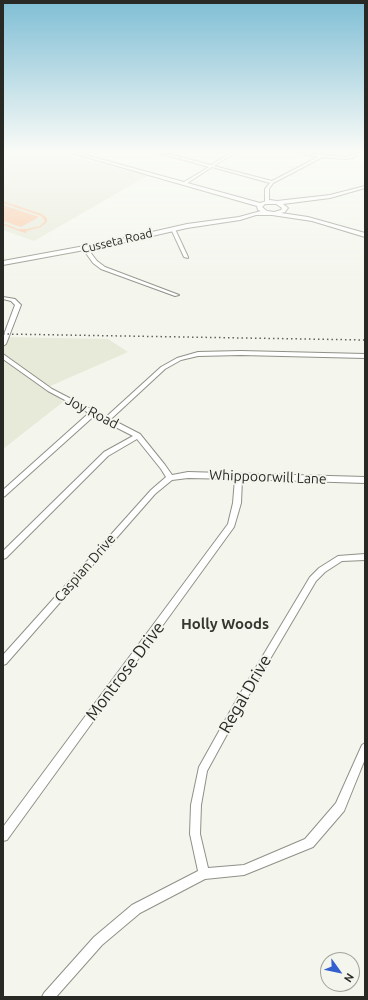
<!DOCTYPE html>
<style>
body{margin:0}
#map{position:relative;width:368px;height:1000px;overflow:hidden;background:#f4f6ed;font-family:Ubuntu,sans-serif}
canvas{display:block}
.frame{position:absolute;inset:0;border:4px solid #282925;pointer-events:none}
.north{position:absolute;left:320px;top:952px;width:40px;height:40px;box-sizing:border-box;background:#f4f6ed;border:1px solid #a2a49d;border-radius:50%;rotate:123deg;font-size:11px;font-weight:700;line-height:16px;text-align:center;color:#282925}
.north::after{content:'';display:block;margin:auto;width:14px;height:18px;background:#335fcf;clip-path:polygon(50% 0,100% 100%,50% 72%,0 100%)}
</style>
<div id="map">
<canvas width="368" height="1000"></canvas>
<div class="frame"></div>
<div class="north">N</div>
</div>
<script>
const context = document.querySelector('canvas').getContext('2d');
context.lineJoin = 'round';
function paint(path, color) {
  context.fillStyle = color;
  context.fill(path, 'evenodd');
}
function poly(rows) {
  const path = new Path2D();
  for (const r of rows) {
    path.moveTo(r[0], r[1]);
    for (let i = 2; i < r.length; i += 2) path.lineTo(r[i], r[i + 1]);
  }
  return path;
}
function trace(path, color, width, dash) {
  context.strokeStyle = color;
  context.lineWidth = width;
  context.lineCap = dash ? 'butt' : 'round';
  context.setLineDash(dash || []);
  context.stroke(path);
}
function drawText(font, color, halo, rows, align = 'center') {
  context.font = font + ' Ubuntu,sans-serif';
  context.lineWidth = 4;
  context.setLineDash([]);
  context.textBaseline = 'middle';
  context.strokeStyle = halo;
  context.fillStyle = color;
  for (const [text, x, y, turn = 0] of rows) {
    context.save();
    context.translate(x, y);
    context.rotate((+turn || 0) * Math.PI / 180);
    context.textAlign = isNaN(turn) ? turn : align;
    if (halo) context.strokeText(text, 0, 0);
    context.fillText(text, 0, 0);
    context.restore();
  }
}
paint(poly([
 [19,152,58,152,147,176,34,241,3,230,3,159],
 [3,337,108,339,128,352,48,387,63,402,3,449]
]), '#e7ead9');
paint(poly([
 [3,201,42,214,47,218,47,222,41,227,26,231,27,232,25,233,3,225,3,223,18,229,27,229,40,226,45,221,41,216,3,203],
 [3,205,39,217,21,227,3,221]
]), '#fac8a6');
const minor = poly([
 [155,152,161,152,211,165,232,152,236,152,214,166,272,181,318,157,292,152,346,157,351,156,354,152,358,152,353,158,346,159,323,157,273,183,269,189,269,202,267,203,265,202,265,189,270,183,212,167,186,184,184,184,184,182,209,167,155,152],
 [172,228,175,229,188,257,188,258,184,257,171,229,172,228],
 [83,248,87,248,97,261,105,267,179,295,175,296,101,269,93,263,83,249,83,248],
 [3,297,15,299,21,305,6,344,3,346,3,337,15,305,11,301,3,299,3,297],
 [241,351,365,354,365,358,241,355,198,356,181,360,165,369,111,419,140,434,165,465,172,475,188,472,365,477,365,483,242,479,241,503,234,527,7,840,3,841,3,827,228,524,233,503,235,479,188,478,172,480,155,494,6,664,3,665,3,655,151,490,166,477,161,469,137,439,108,456,6,558,3,559,3,551,104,452,133,436,94,416,5,496,3,497,3,490,89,413,48,391,3,359,3,354,52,389,106,417,161,367,177,358,198,352,241,351],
 [365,554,365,560,342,561,325,572,316,581,243,705,207,771,201,805,200,834,208,868,244,865,305,839,336,803,362,745,365,743,365,759,344,811,313,847,244,875,205,879,140,913,102,945,56,997,42,997,44,993,94,937,132,905,198,871,190,834,191,805,199,767,237,699,310,577,319,568,338,556,365,554]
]);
const tertiary = poly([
 [68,152,75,152,260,203,270,200,277,201,330,195,365,186,365,188,330,198,283,204,288,208,285,212,281,213,308,217,365,233,365,237,312,221,272,215,256,215,240,220,187,228,117,244,3,265,3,261,117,240,187,224,239,217,261,211,258,210,257,206,68,152],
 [265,204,276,204,282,208,281,210,274,212,267,211,262,207,265,204]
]);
trace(minor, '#8f9188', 2);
trace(tertiary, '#8f9188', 2);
paint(minor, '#fff');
paint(tertiary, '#fff');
trace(poly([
 [3,334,365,340]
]), '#60615c', 1.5, [1.5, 3]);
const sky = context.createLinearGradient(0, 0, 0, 292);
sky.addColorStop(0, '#7fbed5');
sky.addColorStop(0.52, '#fafbf7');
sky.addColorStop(1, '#fafbf700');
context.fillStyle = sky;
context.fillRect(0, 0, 368, 292);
drawText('12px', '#282925', '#f4f6ed', [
 ["Cusseta Road",117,241,-13]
]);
drawText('14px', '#282925', '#f4f6ed', [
 ["Joy Road",92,412,27],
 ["Whippoorwill Lane",268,477,2],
 ["Caspian Drive",85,568,-49]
]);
drawText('bold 15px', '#363730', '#f4f6ed', [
 ["Holly Woods",225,624]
]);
drawText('17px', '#282925', '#f4f6ed', [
 ["Montrose Drive",125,671,-53],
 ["Regal Drive",245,694,-60]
]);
</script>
